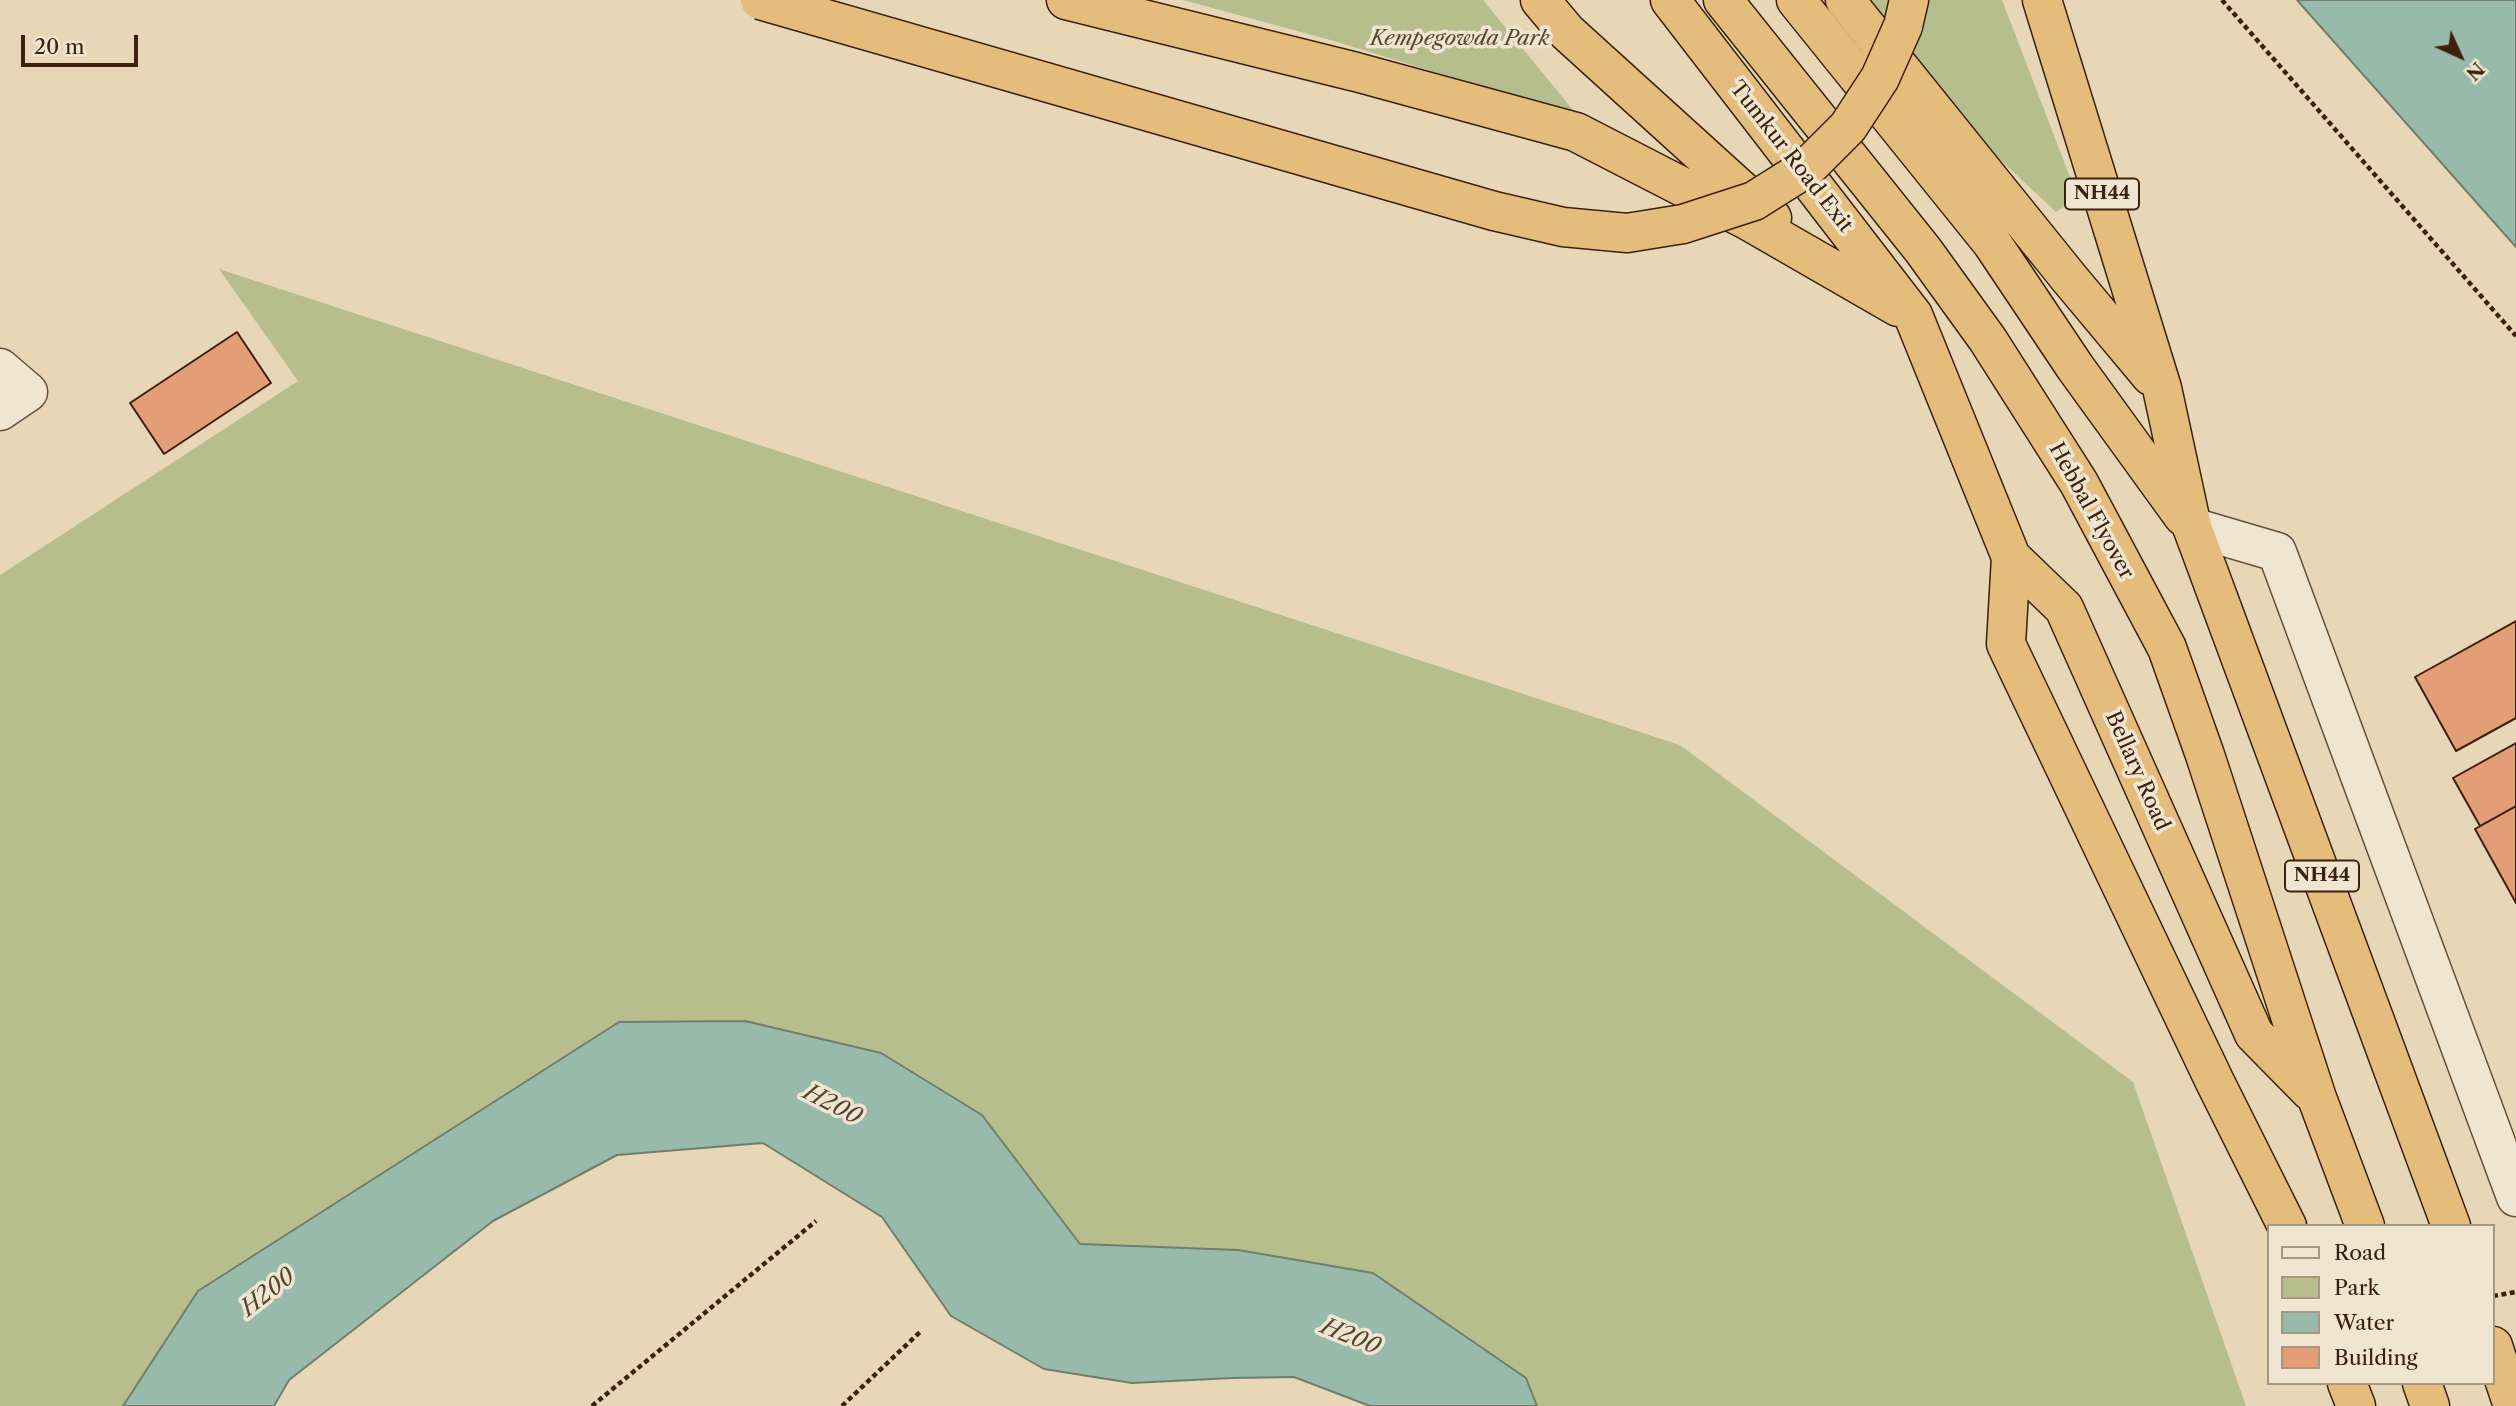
<!DOCTYPE html>
<style>
body{margin:0}
#map{position:relative;width:2516px;height:1406px;overflow:hidden;background:#e7d7b7;font-family:"Libre Caslon Text",serif}
canvas{display:block}
.legend{position:absolute;left:2267px;top:1224px;width:228px;height:161px;box-sizing:border-box;background:#efe5d0;border:2px solid #a79782;margin:0;padding:9px 12px;list-style:none;font-size:21px;color:#3c210c}
.legend li{display:flex;align-items:center;gap:14px;height:35px}
.legend b{width:35px;border:2px solid #a79782}
.north{position:absolute;left:2425px;top:21px;width:70px;height:70px;-webkit-text-stroke:5px #efe5d0;paint-order:stroke;rotate:135deg;font-size:19px;font-weight:700;line-height:28px;text-align:center;color:#3c210c}
.north::after{content:'';display:block;margin:auto;width:24px;height:32px;background:#3c210c;clip-path:polygon(50% 0,100% 100%,50% 72%,0 100%)}
.scale{position:absolute;left:21px;top:35px;width:117px;height:32px;box-sizing:border-box;border:4px solid #3c210c;border-top:0;padding-left:9px;font-size:21px;line-height:24px;white-space:nowrap;color:#3c210c;-webkit-text-stroke:5px #efe5d0;paint-order:stroke}
</style>
<div id="map">
<canvas width="2516" height="1406"></canvas>
<ul class="legend">
<li><b style="height:9px;background:#efe5d0"></b>Road</li>
<li><b style="height:19px;background:#b6be8e"></b>Park</li>
<li><b style="height:19px;background:#97baaa"></b>Water</li>
<li><b style="height:19px;background:#e39e78"></b>Building</li>
</ul>
<div class="north">N</div>
<div class="scale">20 m</div>
</div>
<script>
const context = document.querySelector('canvas').getContext('2d');
context.lineJoin = 'round';
function paint(path, color) {
  context.fillStyle = color;
  context.fill(path, 'evenodd');
}
function poly(rows) {
  const path = new Path2D();
  for (const r of rows) {
    path.moveTo(r[0], r[1]);
    for (let i = 2; i < r.length; i += 2) path.lineTo(r[i], r[i + 1]);
  }
  return path;
}
function trace(path, color, width, dash) {
  context.strokeStyle = color;
  context.lineWidth = width;
  context.lineCap = dash ? 'butt' : 'round';
  context.setLineDash(dash || []);
  context.stroke(path);
}
function drawText(font, color, halo, rows, align = 'center') {
  context.font = font + ' "Libre Caslon Text",serif';
  context.lineWidth = 7;
  context.setLineDash([]);
  context.textBaseline = 'middle';
  context.strokeStyle = halo;
  context.fillStyle = color;
  for (const [text, x, y, turn = 0] of rows) {
    context.save();
    context.translate(x, y);
    context.rotate((+turn || 0) * Math.PI / 180);
    context.textAlign = isNaN(turn) ? turn : align;
    if (halo) context.strokeText(text, 0, 0);
    context.fillText(text, 0, 0);
    context.restore();
  }
}
paint(poly([
 [1183,0,1483,0,1573,110,1480,86,1334,41],
 [1830,0,2002,0,2078,198,2056,212],
 [219,269,1680,745,2133,1082,2246,1406,1537,1406,1526,1378,1373,1273,1238,1250,1080,1244,982,1115,881,1053,745,1021,619,1022,198,1291,123,1406,0,1406,0,575,298,381]
]), '#b6be8e');
const water = poly([
 [2297,0,2516,0,2516,247,2297,0],
 [745,1021,881,1053,982,1115,1080,1244,1238,1250,1373,1273,1526,1378,1537,1406,1370,1406,1294,1377,1232,1378,1132,1383,1044,1369,951,1316,882,1217,763,1143,617,1155,493,1221,289,1380,274,1406,123,1406,198,1291,619,1022,745,1021]
]);
paint(water, '#97baaa');
trace(water, '#737d6b', 2);
const building = poly([
 [237,332,271,383,164,454,130,403,237,332],
 [2516,621,2516,718,2456,751,2415,677,2516,621],
 [2516,743,2516,806,2480,826,2453,778,2516,743],
 [2516,806,2516,903,2475,829,2516,806]
]);
paint(building, '#e39e78');
trace(building, '#3c210c', 2);
const minor = poly([
 [0,368,28,392,0,411],
 [2192,527,2277,552,2516,1197]
]);
const highway = poly([
 [1066,0,1356,72,1576,132,1747,220,1898,307],
 [1540,0,1567,32,1772,218],
 [1670,0,1913,315,2011,557,2064,608,2254,1034,2310,1091],
 [1723,0,1923,250,1988,340,2079,483,2167,648,2205,755,2317,1098,2365,1226],
 [1796,0,1992,243,2075,367,2183,516],
 [1845,0,2069,278,2151,376],
 [2042,0,2162,388,2192,527,2451,1226],
 [1903,26,1909,0],
 [2011,557,2006,644,2215,1082,2287,1226],
 [2493,1346,2513,1406],
 [2347,1383,2356,1406],
 [2422,1383,2430,1406]
]);
trace(minor, '#674e37', 41);
trace(highway, '#3c210c', 41);
trace(poly([
 [2222,0,2516,336],
 [2493,1296,2516,1292],
 [592,1406,816,1221],
 [842,1406,920,1332]
]), '#3c210c', 4.5, [5, 3.5]);
trace(minor, '#efe5d0', 38);
trace(highway, '#e4bc7c', 38);
const highwayBridge = poly([
 [760,0,1494,211,1563,227,1627,233,1683,224,1754,201,1808,167,1848,127,1880,78,1903,26]
]);
trace(highwayBridge, '#3c210c', 41, []);
trace(highwayBridge, '#e4bc7c', 38);
for (const [x, y, w] of [
 [2102,194,74],
 [2322,876,74]
]) {
  const box = new Path2D();
  box.roundRect(x - w / 2, y - 15.5, w, 31, 5);
  context.fillStyle = '#efe5d0';
  context.fill(box);
  trace(box, '#3c210c', 2);
}
drawText('bold 19px', '#3c210c', null, [
 ["NH44",2102,194],
 ["NH44",2322,876]
]);
drawText('italic 21px', '#5a482c', '#efe5d0', [
 ["Kempegowda Park",1460,39]
]);
drawText('21px', '#3c210c', '#efe5d0', [
 ["Tumkur Road Exit",1791,157,52],
 ["Hebbal Flyover",2091,511,61],
 ["Bellary Road",2137,771,66]
]);
drawText('italic 23px', '#534734', '#efe5d0', [
 ["H200",832,1105,27],
 ["H200",268,1293,-38],
 ["H200",1350,1337,22]
]);
</script>
